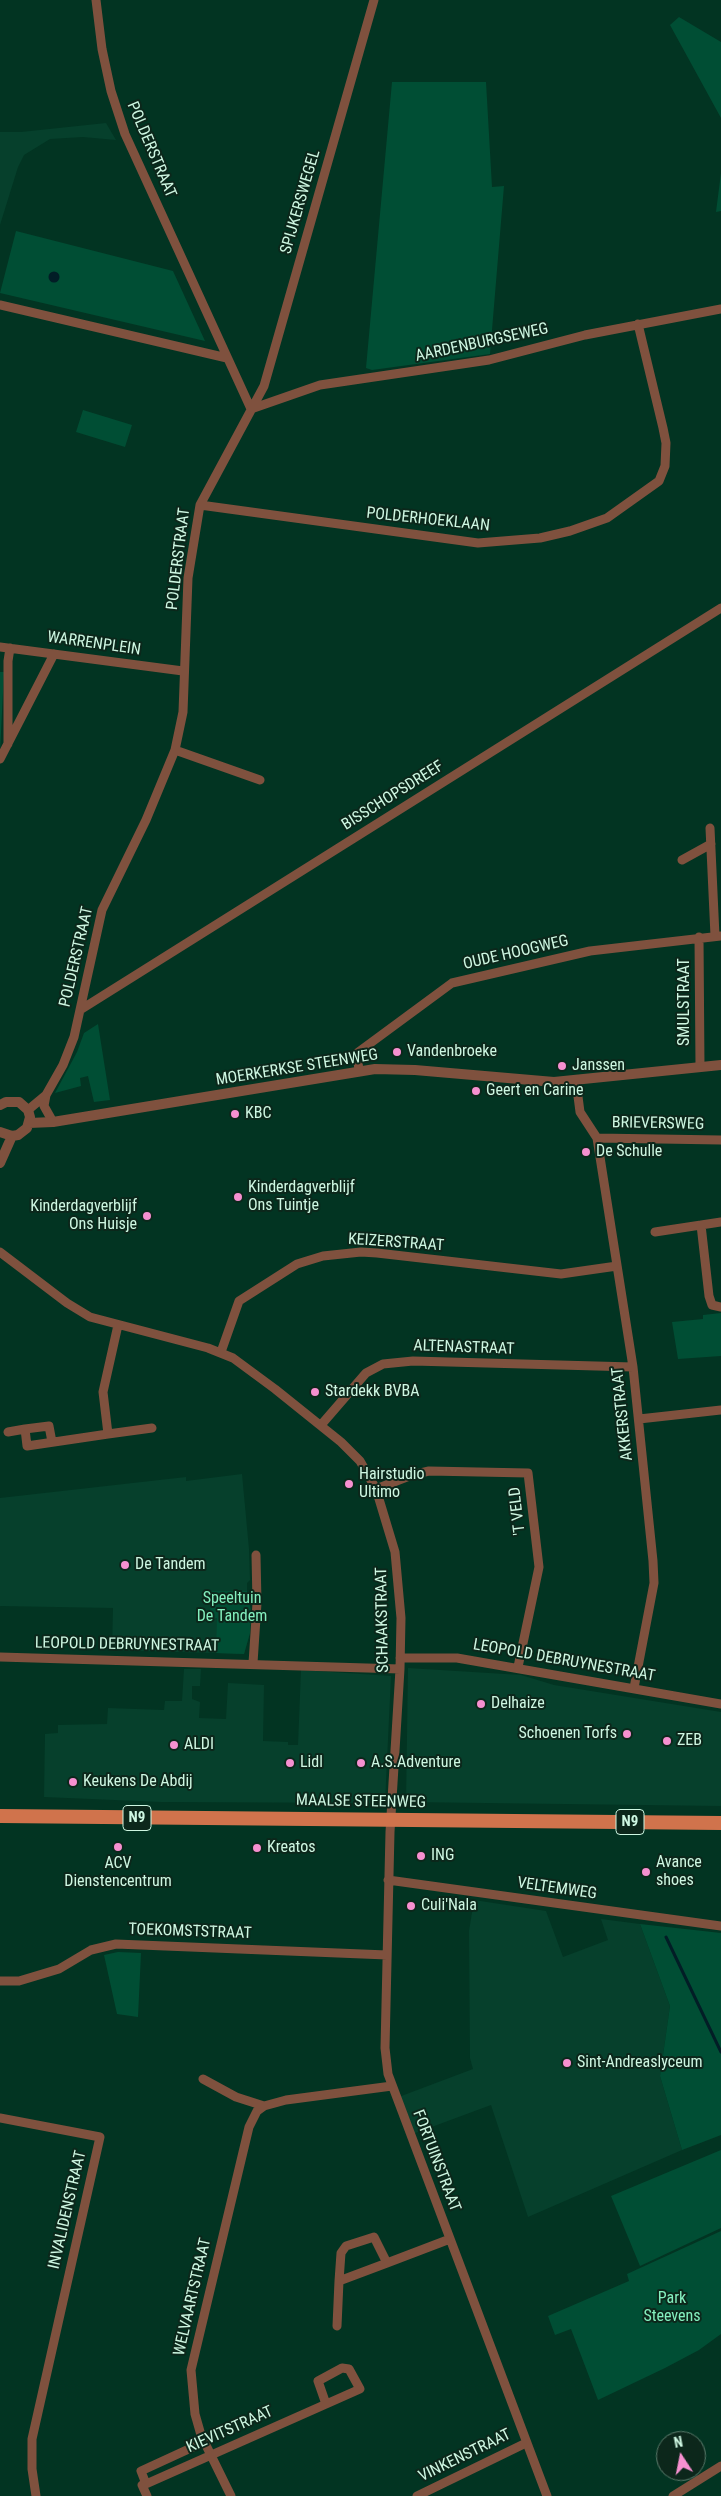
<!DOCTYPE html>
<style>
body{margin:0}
#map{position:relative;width:721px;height:2496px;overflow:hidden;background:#023422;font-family:"Roboto Condensed",sans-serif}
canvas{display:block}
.north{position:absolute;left:656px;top:2431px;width:50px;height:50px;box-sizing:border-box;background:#0c271b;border:1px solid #5a7a6b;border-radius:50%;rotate:349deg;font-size:14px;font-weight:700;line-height:20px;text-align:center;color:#cef7e2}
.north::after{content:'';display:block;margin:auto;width:18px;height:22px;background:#f690d0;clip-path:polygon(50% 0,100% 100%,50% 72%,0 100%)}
</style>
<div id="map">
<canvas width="721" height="2496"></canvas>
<div class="north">N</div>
</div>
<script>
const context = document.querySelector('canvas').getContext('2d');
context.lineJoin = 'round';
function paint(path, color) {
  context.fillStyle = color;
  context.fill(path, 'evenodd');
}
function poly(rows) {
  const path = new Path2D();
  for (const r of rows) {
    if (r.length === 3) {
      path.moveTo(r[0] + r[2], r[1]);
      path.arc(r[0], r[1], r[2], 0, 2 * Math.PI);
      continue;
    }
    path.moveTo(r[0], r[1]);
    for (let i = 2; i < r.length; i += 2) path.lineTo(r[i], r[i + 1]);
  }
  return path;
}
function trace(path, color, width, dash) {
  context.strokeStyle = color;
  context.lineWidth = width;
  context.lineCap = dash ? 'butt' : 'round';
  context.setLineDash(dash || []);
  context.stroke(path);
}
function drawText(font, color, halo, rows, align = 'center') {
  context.font = font + ' "Roboto Condensed",sans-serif';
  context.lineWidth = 4;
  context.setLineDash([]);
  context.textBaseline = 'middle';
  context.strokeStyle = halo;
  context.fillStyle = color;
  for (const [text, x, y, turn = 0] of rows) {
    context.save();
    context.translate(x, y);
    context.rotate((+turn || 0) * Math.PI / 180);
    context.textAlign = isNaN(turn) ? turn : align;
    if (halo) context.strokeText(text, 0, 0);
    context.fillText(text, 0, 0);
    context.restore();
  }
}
paint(poly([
 [106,123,116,140,83,137,50,139,24,155,18,167,0,225,0,132,21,132],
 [242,1474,249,1549,250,1580,247,1583,247,1591,251,1611,250,1633,244,1654,112,1650,113,1608,0,1606,0,1498,186,1477,186,1481],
 [408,1668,521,1675,554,1685,721,1712,721,1806,406,1802],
 [184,1669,201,1669,200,1686,192,1686,192,1699,200,1702,199,1718,226,1719,228,1683,264,1685,263,1741,288,1742,288,1745,298,1745,301,1670,391,1676,385,1803,161,1802,44,1797,45,1734,58,1733,58,1725,107,1724,108,1708,164,1710,165,1701,182,1701],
 [474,1900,546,1911,563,1957,608,1940,601,1919,640,1924,670,2006,660,2076,682,2150,528,2217,491,2105,410,2135,396,2098,473,2069,470,2058,469,1931]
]), '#06402c');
paint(poly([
 [679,17,721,42,721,118,670,25],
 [392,82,486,82,492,187,504,186,490,354,372,370,366,368],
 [721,173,721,211,716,212],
 [16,231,173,271,205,341,0,293],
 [83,410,132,425,125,447,76,432],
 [0,672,4,672,0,752],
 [98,1024,110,1100,94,1102,88,1076,80,1078,81,1086,55,1093,77,1052,84,1033],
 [721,1313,721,1356,678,1359,672,1322,703,1319,703,1315],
 [211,1591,247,1591,251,1611,250,1633,244,1654,216,1653,217,1618,210,1618],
 [640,1924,721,1933,721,2135,682,2150,660,2076,670,2006],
 [118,1952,141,1953,138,2017,117,2014,104,1955],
 [721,2150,721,2228,640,2266,611,2196],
 [721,2231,721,2334,699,2350,665,2368,598,2400,571,2329,555,2335,548,2316,629,2281,627,2274]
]), '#004e34');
paint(poly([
 [54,277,5.5]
]), '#021d26');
trace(poly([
 [666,1937,721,2052]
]), '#021d26', 3);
trace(poly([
 [96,0,102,49,111,91,125,134,251,409],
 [0,305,227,358],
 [251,409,320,385,489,360,585,335,721,309],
 [200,505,478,543,540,538,570,531,607,518,659,481,665,466,666,443,663,428,638,324],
 [0,647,183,671],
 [8,744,8,661,10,648],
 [175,750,260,780],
 [0,759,54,654],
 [710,828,715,936],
 [682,860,711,844],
 [699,937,700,1067],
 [80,1010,721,608],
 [359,1071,357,1053,452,983,590,951,721,936],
 [576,1081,580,1112,597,1138,721,1140],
 [46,1095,44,1106,53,1122],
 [28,1110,46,1095,63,1065,74,1037,102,910,146,820,175,750,183,712,188,578,200,505,264,386,374,0],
 [597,1138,633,1367,653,1561,654,1583,634,1688],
 [701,1225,709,1296,712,1305,721,1307],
 [655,1232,721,1222],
 [0,1252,67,1303,90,1317,208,1348,233,1358,275,1389,341,1442,360,1461,376,1489,395,1552,401,1618,400,1669,390,1832,385,2048,388,2074,547,2496],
 [221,1352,239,1301,297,1264,323,1256,361,1252,377,1253,561,1274,617,1266],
 [639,1419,721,1410],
 [321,1425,366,1373,383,1364,413,1361,633,1367],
 [8,1432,25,1429],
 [108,1434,152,1428],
 [52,1442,49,1426,25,1429,27,1446,108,1434,103,1392,118,1325],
 [376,1489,412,1475,429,1471,528,1473,539,1567,518,1667],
 [0,1657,400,1669],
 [400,1658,457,1658,721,1704],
 [253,1663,257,1603,256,1555],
 [388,1880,721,1926],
 [0,1981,19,1981,59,1969,91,1950,116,1944,387,1955],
 [203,2079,236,2097,264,2106],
 [0,2118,100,2137,32,2439,32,2469,36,2496],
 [387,2263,374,2237,346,2246,341,2253,339,2281,387,2263,450,2239],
 [337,2326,339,2281],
 [204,2442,141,2471,146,2484,360,2389,349,2369,342,2368,318,2381,326,2404],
 [146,2484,142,2485,147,2496],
 [231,2496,201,2435,195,2414,191,2370,249,2127,257,2111,264,2106,286,2100,392,2086],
 [417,2496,526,2443],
 [673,2496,721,2466]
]), '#7f513e', 9);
trace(poly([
 [0,1105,6,1102,19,1102,28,1110,30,1117,27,1128,18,1135,12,1136,0,1132],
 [29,1123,53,1122,375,1069,415,1070,554,1082,721,1065],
 [0,1163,12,1136]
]), '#7f513e', 10);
trace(poly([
 [0,1816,721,1823]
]), '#d0734c', 14);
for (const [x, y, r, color] of [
 [397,1052,5,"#f690d0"],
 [562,1066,5,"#f690d0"],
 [476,1091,5,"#f690d0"],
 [235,1114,5,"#f690d0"],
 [586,1152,5,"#f690d0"],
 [238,1197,5,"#f690d0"],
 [147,1216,5,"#f690d0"],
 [315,1392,5,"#f690d0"],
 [349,1484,5,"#f690d0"],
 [125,1565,5,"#f690d0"],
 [481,1704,5,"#f690d0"],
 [627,1734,5,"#f690d0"],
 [667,1741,5,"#f690d0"],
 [174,1745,5,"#f690d0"],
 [290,1763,5,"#f690d0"],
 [361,1763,5,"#f690d0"],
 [73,1782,5,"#f690d0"],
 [118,1847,5,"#f690d0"],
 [257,1848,5,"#f690d0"],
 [421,1856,5,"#f690d0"],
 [646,1872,5,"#f690d0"],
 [411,1906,5,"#f690d0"],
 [567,2063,5,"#f690d0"]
]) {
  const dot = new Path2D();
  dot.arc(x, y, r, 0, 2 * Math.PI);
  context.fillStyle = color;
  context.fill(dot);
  trace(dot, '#0c271b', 2);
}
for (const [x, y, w] of [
 [137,1818,28],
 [630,1822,28]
]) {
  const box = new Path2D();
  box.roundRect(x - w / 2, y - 12.5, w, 25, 4);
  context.fillStyle = '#0c271b';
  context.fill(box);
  trace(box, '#cef7e2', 1);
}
drawText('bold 15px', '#cef7e2', null, [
 ["N9",137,1818],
 ["N9",630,1822]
]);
drawText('16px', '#cef7e2', '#0c271b', [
 ["POLDERSTRAAT",151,150,67],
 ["SPIJKERSWEGEL",301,202,-74],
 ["AARDENBURGSEWEG",482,343,-12],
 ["POLDERHOEKLAAN",428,520,6],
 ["POLDERSTRAAT",179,559,-83],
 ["WARRENPLEIN",94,644,8],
 ["BISSCHOPSDREEF",393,796,-32],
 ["OUDE HOOGWEG",516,953,-13],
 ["POLDERSTRAAT",77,957,-77],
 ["SMULSTRAAT",685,1002,-90],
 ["MOERKERKSE STEENWEG",297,1068,-9],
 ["BRIEVERSWEG",658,1124,1],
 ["KEIZERSTRAAT",396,1243,4],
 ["ALTENASTRAAT",464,1348,2],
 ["AKKERSTRAAT",623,1414,-96],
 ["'T VELD",518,1511,-97],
 ["SCHAAKSTRAAT",383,1620,-91],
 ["LEOPOLD DEBRUYNESTRAAT",127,1645,1],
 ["LEOPOLD DEBRUYNESTRAAT",564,1661,10],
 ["MAALSE STEENWEG",361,1802,1],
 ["VELTEMWEG",557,1889,8],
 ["TOEKOMSTSTRAAT",190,1932,2],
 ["FORTUINSTRAAT",436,2161,69],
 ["INVALIDENSTRAAT",68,2210,-77],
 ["WELVAARTSTRAAT",193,2297,-77],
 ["KIEVITSTRAAT",230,2430,-24],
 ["VINKENSTRAAT",465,2456,-26]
]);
drawText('16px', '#cef7e2', '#0c271b', [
 ["Vandenbroeke",407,1052],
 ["Janssen",572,1066],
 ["Geert en Carine",486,1091],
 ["KBC",245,1114],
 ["De Schulle",596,1152],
 ["Kinderdagverblijf",248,1188],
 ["Ons Tuintje",248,1206],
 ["Kinderdagverblijf",137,1207,"right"],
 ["Ons Huisje",137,1225,"right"],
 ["Stardekk BVBA",325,1392],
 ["Hairstudio",359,1475],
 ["Ultimo",359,1493],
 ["De Tandem",135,1565],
 ["Delhaize",491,1704],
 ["Schoenen Torfs",617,1734,"right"],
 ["ZEB",677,1741],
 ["ALDI",184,1745],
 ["Lidl",300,1763],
 ["A.S.Adventure",371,1763],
 ["Keukens De Abdij",83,1782],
 ["Kreatos",267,1848],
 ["ING",431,1856],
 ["Avance",656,1863],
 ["shoes",656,1881],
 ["ACV",118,1864,"center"],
 ["Dienstencentrum",118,1882,"center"],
 ["Culi'Nala",421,1906],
 ["Sint-Andreaslyceum",577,2063]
], 'left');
drawText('16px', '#84f0bf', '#0c271b', [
 ["Speeltuin",232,1599],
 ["De Tandem",232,1617],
 ["Park",672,2299],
 ["Steevens",672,2317]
]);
</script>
